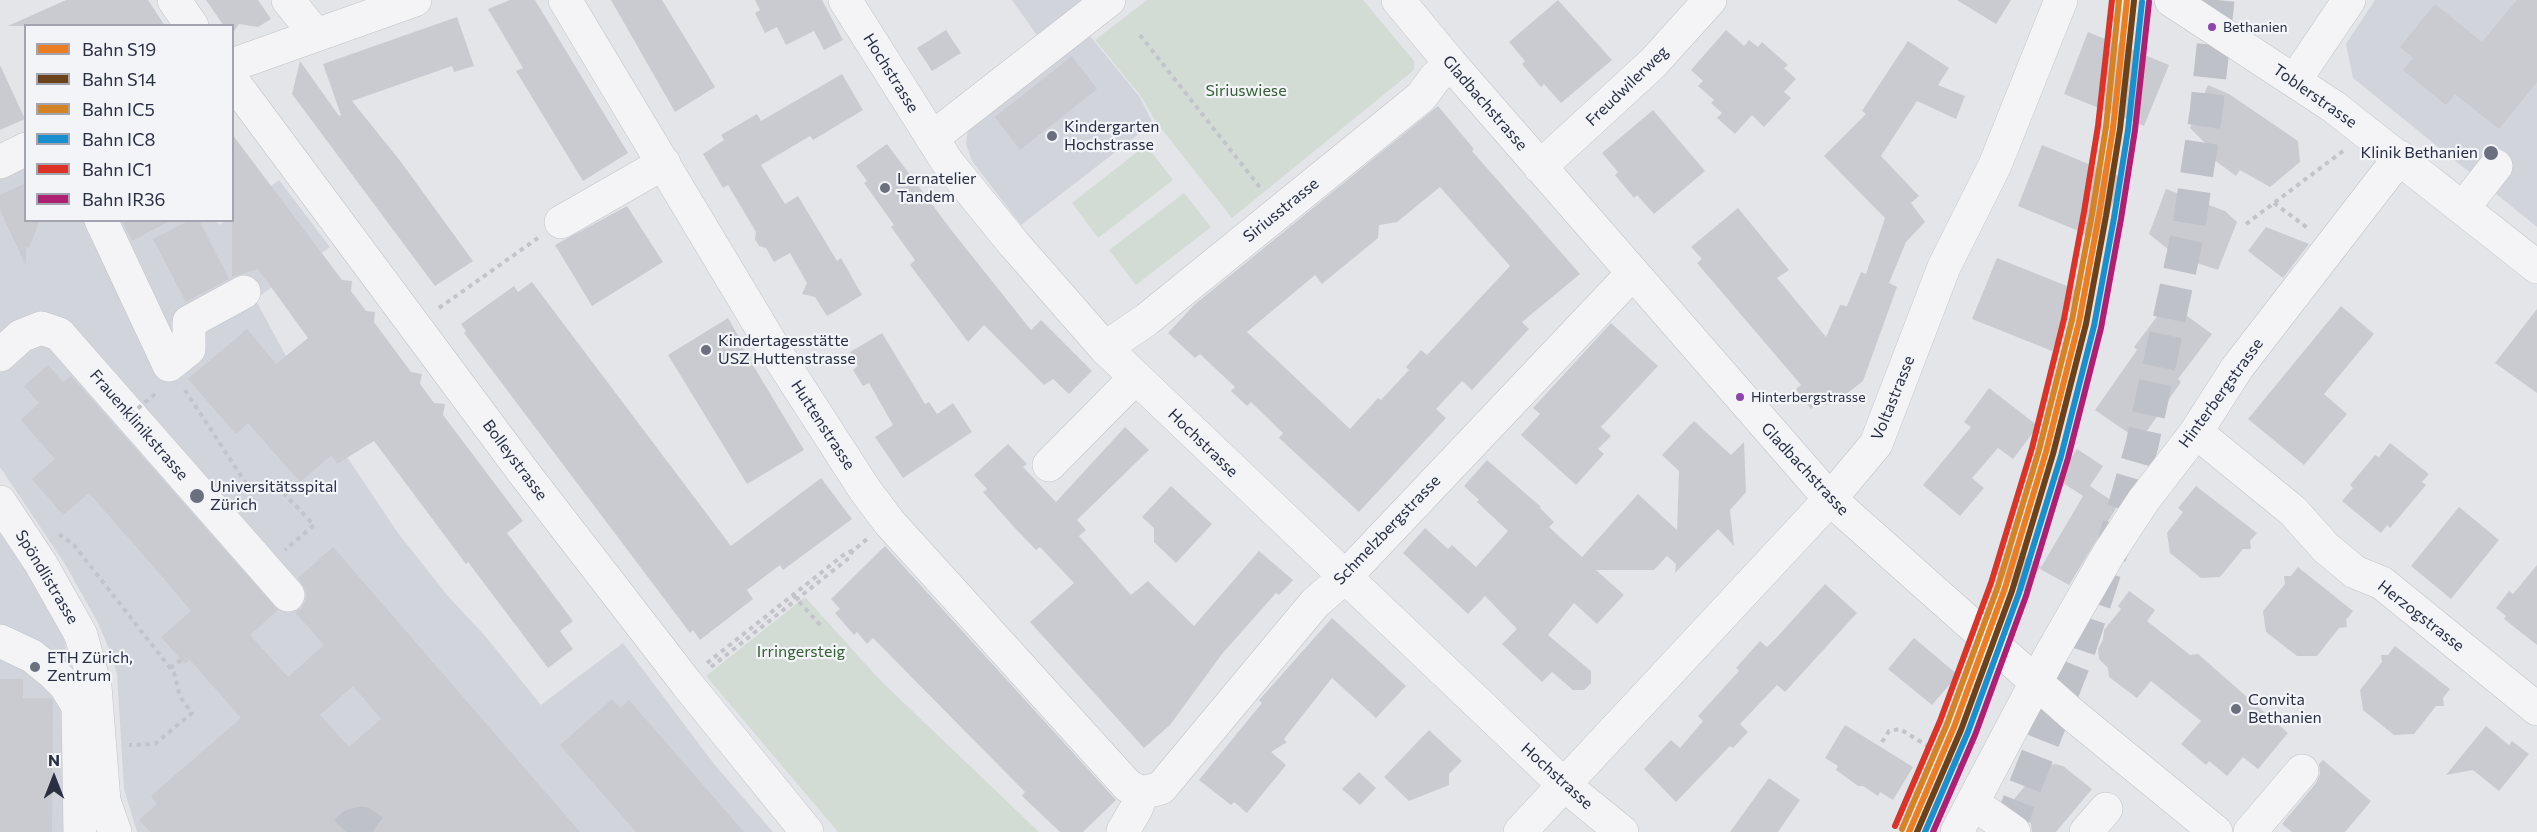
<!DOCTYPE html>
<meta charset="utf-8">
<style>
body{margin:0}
#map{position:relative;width:2537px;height:832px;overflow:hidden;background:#e4e5e9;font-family:Commissioner,sans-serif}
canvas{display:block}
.legend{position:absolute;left:24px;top:24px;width:210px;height:198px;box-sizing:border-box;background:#f2f4f8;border:2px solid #a2a5b0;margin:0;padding:8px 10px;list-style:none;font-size:18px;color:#2a2f44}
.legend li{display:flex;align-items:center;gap:12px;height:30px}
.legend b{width:30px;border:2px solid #a2a5b0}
.north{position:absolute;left:24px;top:748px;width:60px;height:60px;-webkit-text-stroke:4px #f2f4f8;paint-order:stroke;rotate:0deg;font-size:16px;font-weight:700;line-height:24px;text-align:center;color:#2a2f44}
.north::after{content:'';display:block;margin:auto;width:21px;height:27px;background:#2a2f44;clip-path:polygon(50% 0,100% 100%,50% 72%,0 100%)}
</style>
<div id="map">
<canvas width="2537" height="832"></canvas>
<ul class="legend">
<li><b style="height:8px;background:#eb7e22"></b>Bahn S19</li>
<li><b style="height:8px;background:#6c421b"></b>Bahn S14</li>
<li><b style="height:8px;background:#d48325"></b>Bahn IC5</li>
<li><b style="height:8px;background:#1a8fce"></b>Bahn IC8</li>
<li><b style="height:8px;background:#dd3327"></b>Bahn IC1</li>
<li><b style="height:8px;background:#ae2071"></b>Bahn IR36</li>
</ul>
<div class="north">N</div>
</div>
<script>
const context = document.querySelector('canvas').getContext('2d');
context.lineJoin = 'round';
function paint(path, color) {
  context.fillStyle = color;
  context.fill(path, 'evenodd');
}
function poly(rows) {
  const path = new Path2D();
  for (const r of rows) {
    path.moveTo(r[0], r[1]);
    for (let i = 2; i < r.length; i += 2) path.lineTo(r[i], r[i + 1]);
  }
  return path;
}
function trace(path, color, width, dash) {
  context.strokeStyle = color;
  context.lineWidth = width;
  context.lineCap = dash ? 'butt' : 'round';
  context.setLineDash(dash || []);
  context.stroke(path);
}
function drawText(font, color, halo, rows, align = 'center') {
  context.font = font + ' Commissioner,sans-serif';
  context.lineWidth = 4.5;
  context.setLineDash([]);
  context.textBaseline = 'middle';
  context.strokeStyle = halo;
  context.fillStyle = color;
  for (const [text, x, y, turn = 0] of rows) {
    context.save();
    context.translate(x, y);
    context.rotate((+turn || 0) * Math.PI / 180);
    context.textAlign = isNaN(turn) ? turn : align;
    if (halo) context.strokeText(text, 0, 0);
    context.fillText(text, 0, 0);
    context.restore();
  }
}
paint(poly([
 [1012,0,1127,0,1052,57],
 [2375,0,2537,0,2537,227,2353,78,2346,44],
 [1090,36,1139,96,1153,123,1021,225,972,161,966,144,968,129],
 [25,164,26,220,216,220,219,225,225,221,232,220,233,215,279,180,330,247,255,299,316,411,398,533,447,595,486,637,541,705,623,643,714,764,773,832,137,832,124,789,117,674,109,649,97,621,65,564,0,467,0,176],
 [0,528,63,631,96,832,0,832]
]), '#d2d4dc');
paint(poly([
 [1147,0,1363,0,1414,61,1414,70,1232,218,1156,122,1140,95,1095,40],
 [1146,145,1173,180,1098,238,1072,203],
 [1184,193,1211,227,1136,285,1109,250],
 [805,597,880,680,1039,832,838,832,706,676]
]), '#d3dcd4');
paint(poly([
 [66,0,148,0,165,26,8,26],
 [206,0,258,0,271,19,258,27,239,24,232,34,232,26,224,26],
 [510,0,535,0,628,153,583,181,516,71,523,68,488,9],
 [611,0,662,0,715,87,675,112],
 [755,0,822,0,843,40,824,50,814,31,786,45,777,27,765,33,755,13,760,10],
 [1558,0,1612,60,1561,103,1544,84,1541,87,1522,64,1525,61,1509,42],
 [1957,0,2011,0,1996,24],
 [2517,0,2537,0,2537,82,2499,129,2455,94,2446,105,2403,70,2413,58,2400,47,2435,4,2482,42],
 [457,17,474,66,454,72,452,66,352,101,401,162,473,261,435,286,292,94,300,61,339,116,341,115,323,64],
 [946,30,961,53,932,71,917,48],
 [1726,30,1744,46,1749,40,1758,47,1762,42,1788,65,1784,68,1796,79,1784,92,1791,98,1764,127,1752,115,1735,134,1717,118,1722,113,1711,103,1714,100,1698,86,1703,81,1691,70],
 [2088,32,2169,65,2144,126,2064,94],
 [1908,41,1949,68,1938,85,1965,96,1956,119,1917,101,1881,156,1919,196,1911,203,1925,222,1906,242,1889,283,1897,287,1863,381,1836,402,1833,399,1826,405,1822,399,1811,409,1796,389,1801,385,1697,263,1702,259,1691,247,1738,208,1789,270,1777,278,1826,337,1840,305,1847,306,1861,272,1866,274,1885,218,1824,156,1866,114,1862,111],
 [1072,56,1097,89,1020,150,995,117],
 [0,65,25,119,0,130],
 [842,74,863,110,813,140,810,136,761,165,785,204,798,196,837,261,841,258,862,295,827,316,815,297,802,294,807,283,790,253,774,262,766,248,759,246,755,239,756,232,728,185,723,188,703,154,724,140,721,135,757,114,761,121],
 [2208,85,2229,94,2298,141,2300,162,2270,187,2240,170,2236,176,2213,159,2216,154,2190,128],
 [1438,106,1474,149,1472,151,1580,274,1522,322,1529,329,1472,390,1462,381,1436,409,1446,418,1359,512,1279,438,1283,433,1251,402,1247,406,1231,391,1235,387,1200,354,1195,358,1168,333,1194,305],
 [1440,187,1510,266,1427,355,1421,350,1406,367,1409,370,1381,400,1378,398,1350,429,1247,332,1315,275,1322,284,1378,238,1379,225,1397,222],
 [1653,110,1705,171,1654,214,1637,195,1634,198,1615,175,1618,172,1602,153],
 [232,134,342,280,352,281,351,291,366,311,375,312,374,322,411,372,422,374,420,384,434,403,445,404,443,415,523,521,507,533,573,621,560,631,573,649,548,668,468,562,466,564,374,441,337,464,332,455,300,482,248,423,236,434,188,379,247,329,276,364,308,338,258,269,232,277],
 [887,144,952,231,1031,330,1041,320,1092,371,1069,394,1053,379,1044,385,984,325,968,342,910,265,915,260,891,227,894,225,864,183,867,181,856,166],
 [2042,145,2123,178,2098,239,2018,206],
 [26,183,26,220,40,220,29,248,26,247,26,266,0,210,0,195],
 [2166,189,2225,211,2237,222,2218,270,2194,262,2192,268,2179,266,2166,256,2169,250,2149,234],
 [627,206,663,262,592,306,555,245],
 [122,220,172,220,132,241],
 [190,220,199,220,229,279,186,302,153,239],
 [2266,227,2309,244,2283,278,2248,251],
 [1997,258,2077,290,2052,351,1972,319],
 [532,282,731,546,821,478,852,519,783,570,780,565,747,590,753,599,700,640,693,630,690,633,464,333,466,331,461,324,514,286,518,292],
 [2168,302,2212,334,2178,379,2181,382,2140,441,2095,410,2137,350,2134,347],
 [2341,306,2374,334,2324,394,2347,414,2304,465,2248,419],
 [2537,309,2537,393,2495,363],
 [728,318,744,346,742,347,804,450,747,484,668,355],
 [1611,323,1658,366,1601,427,1611,436,1598,449,1604,454,1576,485,1521,435,1540,414,1533,408],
 [882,333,925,404,929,402,937,414,953,403,972,432,903,478,875,437,893,425,869,383,863,386,853,370,858,366,850,352],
 [48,365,63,382,71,376,278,610,250,635,288,677,324,645,295,612,301,609,306,600,306,591,298,578,333,547,580,832,150,832,139,820,157,804,151,796,241,718,190,660,185,664,161,637,191,611,159,573,89,493,63,515,32,479,55,459,21,420,39,403,24,386],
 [353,686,381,719,349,747,320,715],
 [1989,388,2038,426,2013,459,1998,448,1972,478,1984,488,1960,516,1923,485,1971,427,1964,422],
 [1694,421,1731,455,1744,442,1746,492,1730,510,1734,546,1718,529,1675,573,1676,564,1667,556,1654,570,1596,570,1624,595,1597,624,1574,603,1548,635,1591,671,1591,683,1584,690,1573,690,1552,672,1542,682,1502,644,1517,629,1485,596,1468,614,1403,553,1425,528,1448,549,1452,545,1476,567,1508,531,1477,502,1479,500,1464,486,1487,460,1541,507,1540,508,1554,522,1549,527,1582,557,1638,494,1677,530,1679,471,1662,455],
 [1125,427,1149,450,1077,520,1086,530,1079,536,1131,595,1148,581,1194,626,1259,551,1293,580,1279,595,1276,593,1222,654,1170,725,1144,748,1030,622,1074,583,1040,547,1036,550,1013,526,983,492,987,489,974,475,1008,444,1027,464,1023,467,1056,502],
 [2390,443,2429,474,2422,482,2426,485,2390,528,2387,525,2381,533,2342,501,2353,488,2350,485,2375,455,2379,457],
 [2077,449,2103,466,2090,486,2118,505,2069,585,2040,569,2083,496,2057,479],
 [1171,486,1212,524,1176,563,1154,542,1154,528,1142,517],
 [2196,486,2257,533,2250,541,2251,549,2243,549,2220,577,2201,578,2170,553,2167,533,2183,512,2178,508],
 [2459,507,2499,540,2451,599,2411,566],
 [885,546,1116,800,1083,832,1060,832,1022,796,1025,792,873,638,867,644,857,632,854,635,835,613,840,609,831,599],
 [2012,548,2041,566,2025,592,1996,573],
 [2537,565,2537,645,2504,619,2506,616,2496,608,2509,591,2513,594],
 [2298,567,2353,611,2346,620,2347,627,2339,628,2317,656,2297,656,2266,632,2263,611,2285,584,2284,576,2291,576],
 [1825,584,1857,613,1785,692,1777,685,1740,724,1748,732,1733,748,1730,746,1676,802,1644,769,1671,740,1680,748,1703,721,1698,716,1739,671,1736,668,1760,641,1767,647,1778,636],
 [2129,591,2155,610,2147,621,2190,655,2198,654,2288,733,2258,769,2243,757,2227,776,2209,761,2206,765,2181,744,2201,721,2151,681,2137,698,2109,677,2108,668,2099,659,2098,649,2103,640,2104,630,2121,609,2118,606],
 [1332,618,1406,686,1376,718,1332,678,1284,739,1287,742,1271,752,1286,765,1247,813,1234,802,1231,805,1199,780,1262,703,1259,700,1261,698],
 [1914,638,1958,675,1932,705,1888,669],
 [2395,646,2450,689,2443,698,2444,706,2436,706,2414,734,2394,735,2363,710,2360,690,2382,662,2381,655,2388,655],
 [0,679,23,679,23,698,51,698,53,701,52,832,0,832],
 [612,699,620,708,629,700,744,832,636,832,560,745],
 [1845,725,1913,767,1893,800,1880,792,1878,796,1863,786,1858,786,1836,770,1838,766,1825,758],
 [2486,726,2509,745,2512,741,2529,754,2499,791,2473,770,2446,775],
 [1429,730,1462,761,1449,774,1449,785,1409,801,1384,777],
 [2323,760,2371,801,2345,832,2292,832,2282,824,2316,783,2320,774,2319,764],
 [2055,764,2063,766,2092,789,2056,832,2032,832,2031,824,2025,817,2009,805,2040,768],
 [1359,772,1376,788,1360,805,1342,789],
 [1769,778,1800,800,1778,832,1730,832]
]), '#cacbd0');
trace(poly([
 [346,832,353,825,362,823,375,832],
 [2007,832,2078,653,2111,553,2142,445,2188,232,2206,113,2218,0]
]), '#bfc1c8', 33, [33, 16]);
const minor = poly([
 [174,0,192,26],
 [288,0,316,35],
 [565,0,776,352,865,490,889,522,1128,786,1142,793,1161,788,1315,603,1345,577,1632,274],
 [845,0,948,163,1014,244,1105,348,1563,784,1622,832],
 [1398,0,1451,64,1830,499,2073,715,2216,832],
 [2171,0,2334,107,2537,267],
 [232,65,415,0],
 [232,80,524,473,687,684,807,832],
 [2295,80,2349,0],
 [932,138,1109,0],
 [0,162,26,149],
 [1540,167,1653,63,1710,0],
 [2463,208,2496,166],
 [101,220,169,365,189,349,189,322,244,292],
 [561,222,664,163],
 [1105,348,1146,320,1421,97,1435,78,1451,64],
 [0,355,21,336,41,328,59,334,288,595],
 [2196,432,2293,511,2326,548,2355,572,2382,583,2537,709],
 [1049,465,1135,378],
 [0,502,41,564,81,635,95,686,104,801,115,832],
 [0,641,32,656,54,674,65,685,78,706,80,832],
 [1973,803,2014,832],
 [1123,831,1136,809,1142,793],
 [1520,832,1830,499,1876,444,1944,267,1995,165,2061,0],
 [1957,832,2051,654,2109,553,2143,501,2196,432,2237,368,2400,157],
 [2086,832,2106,809],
 [2250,832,2302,771]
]);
trace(minor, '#c2c3c7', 34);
trace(poly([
 [1140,35,1262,190],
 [2274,203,2309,229],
 [2246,224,2343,151],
 [439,308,538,238],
 [185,390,247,485,276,485,314,525,285,550],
 [59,534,74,545,174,673,180,697,192,713,155,744,129,745],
 [793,595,821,626],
 [707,663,846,553,854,550,867,539],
 [711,667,849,558,853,550],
 [170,668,181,660],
 [1882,742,1889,731,1900,729,1960,766]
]), '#c3c4c9', 4, [4.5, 4.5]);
trace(minor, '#f4f4f6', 33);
trace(poly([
 [124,420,155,394]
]), '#c3c4c9', 4, [4.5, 4.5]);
trace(poly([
 [1909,832,1954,727,2005,588,2046,452,2079,322,2099,215,2113,128,2127,0]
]), '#eb7e22', 6);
trace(poly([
 [1917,832,1961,730,2012,591,2053,454,2086,324,2106,216,2120,129,2134,1]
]), '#6c421b', 6);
trace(poly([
 [1902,829,1947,724,1998,586,2039,450,2072,320,2092,214,2106,127,2119,0]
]), '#d48325', 6);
trace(poly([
 [1925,832,1968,732,2019,593,2061,456,2094,326,2114,218,2128,130,2142,2]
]), '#1a8fce', 6);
trace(poly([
 [1895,826,1940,721,1991,583,2032,448,2064,319,2084,212,2098,126,2112,0]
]), '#dd3327', 6);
trace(poly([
 [1933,832,1975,735,2026,596,2068,458,2101,328,2121,219,2135,130,2149,2]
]), '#ae2071', 6);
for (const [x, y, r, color] of [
 [2212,27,5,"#8e44ad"],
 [1052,136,6,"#6b6f7e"],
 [2491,153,8,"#6b6f7e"],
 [885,188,6,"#6b6f7e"],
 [706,350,6,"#6b6f7e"],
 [1740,397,5,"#8e44ad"],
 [197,496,8,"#6b6f7e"],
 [35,667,6,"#6b6f7e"],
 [2236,709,6,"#6b6f7e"]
]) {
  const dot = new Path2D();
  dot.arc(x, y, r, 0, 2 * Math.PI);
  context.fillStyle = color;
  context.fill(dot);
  trace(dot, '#f2f4f8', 2);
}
drawText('14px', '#2a2f44', '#f2f4f8', [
 ["Bethanien",2223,27],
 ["Hinterbergstrasse",1751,397]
], 'left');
drawText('16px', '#2a2f44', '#f2f4f8', [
 ["Hochstrasse",891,73,58],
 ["Freudwilerweg",1627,86,-44],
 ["Toblerstrasse",2315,96,35],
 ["Gladbachstrasse",1485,103,49],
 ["Siriusstrasse",1281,210,-39],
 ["Hinterbergstrasse",2221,393,-54],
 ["Voltastrasse",1893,398,-68],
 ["Frauenklinikstrasse",139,425,49],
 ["Huttenstrasse",823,425,57],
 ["Hochstrasse",1203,443,44],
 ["Bolleystrasse",515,460,53],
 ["Gladbachstrasse",1805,469,47],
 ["Schmelzbergstrasse",1387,530,-46],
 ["Spöndlistrasse",47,577,59],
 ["Herzogstrasse",2421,616,38],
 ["Hochstrasse",1557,776,42]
]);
drawText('16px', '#376036', '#f2f4f8', [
 ["Siriuswiese",1246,91],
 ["Irringersteig",801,652]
]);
drawText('16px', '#2a2f44', '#f2f4f8', [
 ["Kindergarten",1064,127],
 ["Hochstrasse",1064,145],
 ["Klinik Bethanien",2478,153,"right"],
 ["Lernatelier",897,179],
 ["Tandem",897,197],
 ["Kindertagesstätte",718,341],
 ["USZ Huttenstrasse",718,359],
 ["Universitätsspital",210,487],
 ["Zürich",210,505],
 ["ETH Zürich,",47,658],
 ["Zentrum",47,676],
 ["Convita",2248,700],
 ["Bethanien",2248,718]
], 'left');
</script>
